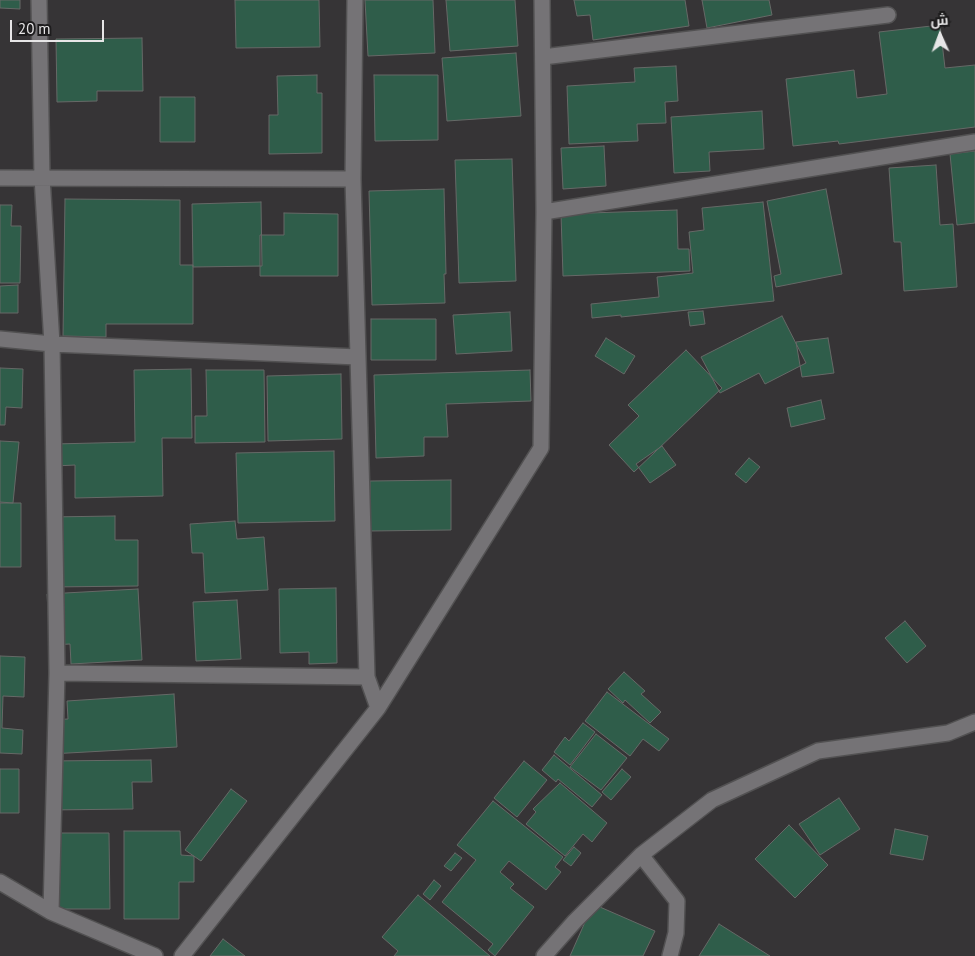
<!DOCTYPE html>
<meta charset="utf-8">
<style>
body{margin:0}
#map{position:relative;width:975px;height:956px;overflow:hidden;background:#363436;font-family:"PT Sans",Cairo,sans-serif}
canvas{display:block}
.north{position:absolute;left:915px;top:10px;width:50px;height:50px;-webkit-text-stroke:4px #1d1c1d;paint-order:stroke;rotate:358deg;font-size:14px;font-weight:700;line-height:20px;text-align:center;color:#e7e6e7}
.north::after{content:'';display:block;margin:auto;width:18px;height:22px;background:#e7e6e7;clip-path:polygon(50% 0,100% 100%,50% 72%,0 100%)}
.scale{position:absolute;left:10px;top:20px;width:94px;height:22px;box-sizing:border-box;border:2px solid #e7e6e7;border-top:0;padding-left:6px;font-size:15px;line-height:18px;white-space:nowrap;color:#e7e6e7;-webkit-text-stroke:4px #1d1c1d;paint-order:stroke}
</style>
<div id="map">
<canvas width="975" height="956"></canvas>
<div class="north">ش</div>
<div class="scale">20 m</div>
</div>
<script>
const context = document.querySelector('canvas').getContext('2d');
context.lineJoin = 'round';
function paint(path, color) {
  context.fillStyle = color;
  context.fill(path, 'evenodd');
}
function poly(rows) {
  const path = new Path2D();
  for (const r of rows) {
    path.moveTo(r[0], r[1]);
    for (let i = 2; i < r.length; i += 2) path.lineTo(r[i], r[i + 1]);
  }
  return path;
}
function trace(path, color, width, dash) {
  context.strokeStyle = color;
  context.lineWidth = width;
  context.lineCap = dash ? 'butt' : 'round';
  context.setLineDash(dash || []);
  context.stroke(path);
}
const building = poly([
 [0,0,20,0,20,9,0,8,0,0],
 [235,0,319,0,320,47,236,48,235,0],
 [365,0,433,0,435,53,368,56,365,0],
 [446,0,515,0,518,46,450,51,446,0],
 [574,0,685,0,689,26,593,40,590,15,577,16,574,0],
 [702,0,769,0,772,15,707,28,702,0],
 [940,25,945,68,975,65,975,127,839,144,838,141,793,146,786,79,854,70,857,98,887,94,879,32,940,25],
 [142,38,143,91,97,91,97,101,57,102,56,39,142,38],
 [516,53,521,116,447,121,442,58,516,53],
 [676,66,678,101,665,102,666,123,637,124,638,141,569,144,567,86,635,82,634,68,676,66],
 [317,75,317,93,322,93,322,153,269,154,269,115,278,115,277,76,317,75],
 [374,75,438,75,438,140,375,141,374,75],
 [160,97,195,97,195,142,160,142,160,97],
 [762,111,764,149,709,152,710,171,674,173,671,117,762,111],
 [604,146,606,186,563,189,561,148,604,146],
 [975,151,975,223,957,225,950,154,975,151],
 [512,159,516,281,459,283,455,160,512,159],
 [936,165,940,225,953,224,957,287,904,291,901,242,894,242,889,168,936,165],
 [444,189,446,274,444,274,445,303,372,305,369,191,444,189],
 [826,189,842,274,776,287,774,276,781,274,767,201,826,189],
 [65,199,180,200,180,265,193,265,193,324,106,324,106,337,63,336,65,199],
 [261,202,262,266,193,267,192,204,261,202],
 [763,202,774,301,621,317,621,315,592,318,591,304,659,297,657,277,693,273,689,232,704,230,702,208,763,202],
 [0,205,12,205,11,226,21,226,20,283,0,283,0,205],
 [677,210,678,249,689,249,690,271,563,276,561,214,677,210],
 [284,213,338,214,338,276,260,276,260,235,284,235,284,213],
 [18,285,18,313,0,313,0,286,18,285],
 [703,311,705,324,690,326,688,312,703,311],
 [510,312,512,351,456,354,453,315,510,312],
 [782,316,806,363,765,384,759,373,720,393,701,357,782,316],
 [371,319,436,319,436,360,371,360,371,319],
 [606,338,635,356,624,374,595,356,606,338],
 [828,338,834,373,802,377,796,342,828,338],
 [686,350,722,388,634,472,609,445,639,416,628,405,686,350],
 [0,368,23,369,22,408,6,407,5,425,0,425,0,368],
 [191,369,192,438,162,438,163,496,75,498,75,465,55,466,54,444,135,442,134,370,191,369],
 [206,370,264,370,265,442,195,443,195,416,207,416,206,370],
 [530,370,531,401,446,404,448,437,424,437,424,456,376,458,374,375,530,370],
 [341,374,342,439,268,441,267,376,341,374],
 [821,400,825,419,791,427,787,408,821,400],
 [0,441,19,442,13,503,0,502,0,441],
 [662,446,676,465,650,483,636,464,662,446],
 [334,451,335,521,238,523,236,453,334,451],
 [749,458,760,467,746,483,735,474,749,458],
 [451,480,451,530,370,531,370,481,451,480],
 [0,503,21,503,21,567,0,567,0,503],
 [115,516,115,540,138,540,138,586,50,587,49,517,115,516],
 [235,521,237,539,264,537,268,590,205,593,203,553,192,553,190,524,235,521],
 [336,588,337,663,309,664,309,652,280,653,279,589,336,588],
 [138,589,142,660,71,664,70,644,50,645,47,594,138,589],
 [237,600,241,659,196,661,193,602,237,600],
 [905,621,926,646,907,663,885,638,905,621],
 [0,656,25,657,24,697,3,696,2,728,23,730,22,754,0,753,0,656],
 [624,672,645,691,641,694,661,712,650,723,625,700,623,703,608,689,624,672],
 [607,692,669,739,659,751,643,739,630,756,585,721,607,692],
 [174,694,177,747,50,754,48,720,68,719,67,701,174,694],
 [583,723,595,732,570,765,554,752,565,737,569,741,583,723],
 [596,734,627,758,601,790,570,767,596,734],
 [554,755,602,795,592,807,558,779,556,782,542,770,554,755],
 [151,760,152,782,132,782,133,809,49,810,48,761,151,760],
 [524,761,547,780,517,817,494,798,524,761],
 [0,769,19,769,19,813,0,813,0,769],
 [622,769,631,777,611,800,602,792,622,769],
 [560,783,607,823,592,842,583,834,565,856,526,824,536,812,533,809,560,783],
 [231,789,247,801,201,861,185,850,231,789],
 [839,798,860,829,820,855,799,824,839,798],
 [493,801,563,857,555,867,561,872,546,890,509,861,500,872,514,884,510,888,534,907,495,956,488,950,493,944,442,902,476,860,457,845,493,801],
 [789,825,828,865,795,898,755,859,789,825],
 [895,829,928,836,923,860,890,854,895,829],
 [124,831,180,831,181,855,194,856,194,882,179,882,179,919,124,919,124,831],
 [48,833,109,833,110,909,48,909,48,833],
 [574,847,581,853,571,866,563,860,574,847],
 [455,853,462,858,451,871,444,866,455,853],
 [434,880,441,886,430,900,423,894,434,880],
 [418,895,490,956,394,956,398,951,382,937,418,895],
 [593,904,655,931,643,956,570,956,593,904],
 [719,924,770,956,699,956,719,924],
 [223,939,245,956,210,956,223,939]
]);
paint(building, '#2f5d4a');
trace(building, '#666967', 1);
const street = poly([
 [39,0,42,177,52,344,57,673,51,912],
 [355,0,353,179,367,677,378,708],
 [543,57,888,15],
 [0,178,353,179],
 [544,212,975,142],
 [0,339,52,344,358,357],
 [57,673,367,677],
 [641,855,677,901,676,933,670,956],
 [0,882,51,912,155,956],
 [182,956,378,708,541,448,544,212,542,0],
 [544,956,575,921,641,855,712,800,818,751,948,733,975,722]
]);
trace(street, '#525152', 18);
trace(street, '#757376', 15);
</script>
